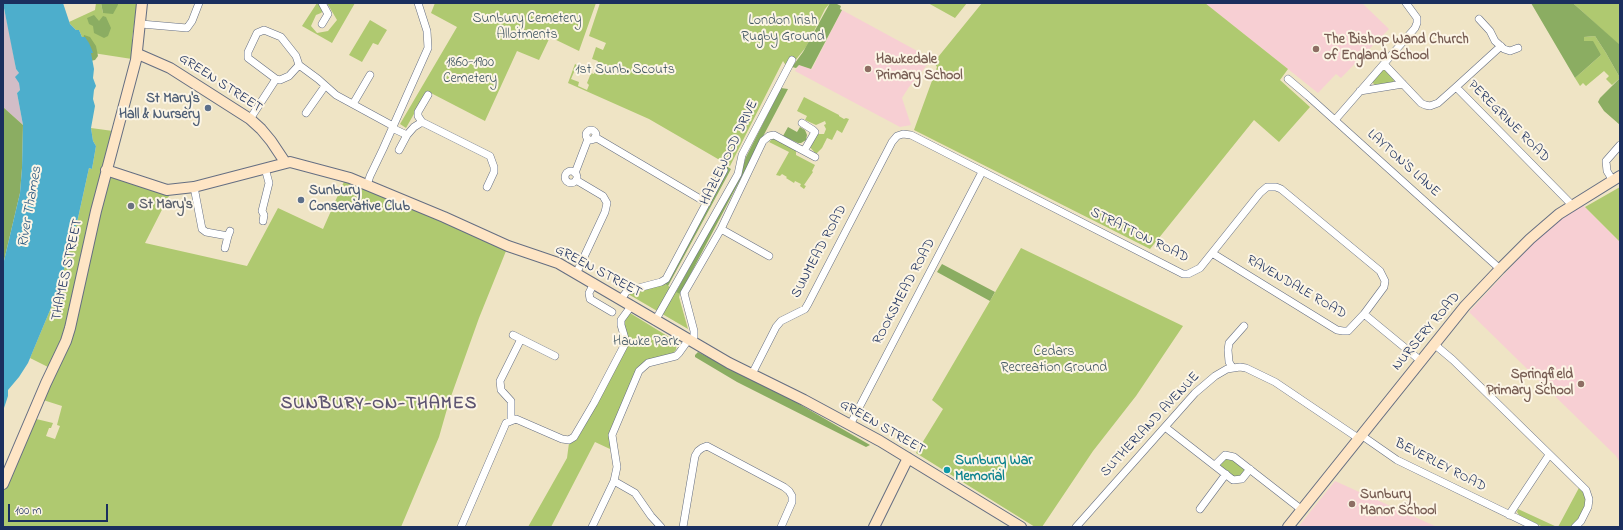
<!DOCTYPE html>
<style>
body{margin:0}
#map{position:relative;width:1623px;height:530px;overflow:hidden;background:#efe4c5;font-family:"Indie Flower",sans-serif}
canvas{display:block}
.frame{position:absolute;inset:0;border:4px solid #1b2f5e;pointer-events:none}
.scale{position:absolute;left:8px;top:504px;width:100px;height:18px;box-sizing:border-box;border:2px solid #1b2f5e;border-top:0;padding-left:5px;font-size:12px;line-height:14px;white-space:nowrap;color:#1b2f5e;-webkit-text-stroke:3px #fcf5e5;paint-order:stroke}
</style>
<div id="map">
<canvas width="1623" height="530"></canvas>
<div class="frame"></div>
<div class="scale">100 m</div>
</div>
<script>
const context = document.querySelector('canvas').getContext('2d');
context.lineJoin = 'round';
function paint(path, color) {
  context.fillStyle = color;
  context.fill(path, 'evenodd');
}
function poly(rows) {
  const path = new Path2D();
  for (const r of rows) {
    if (r.length === 3) {
      path.moveTo(r[0] + r[2], r[1]);
      path.arc(r[0], r[1], r[2], 0, 2 * Math.PI);
      continue;
    }
    path.moveTo(r[0], r[1]);
    for (let i = 2; i < r.length; i += 2) path.lineTo(r[i], r[i + 1]);
  }
  return path;
}
function trace(path, color, width, dash) {
  context.strokeStyle = color;
  context.lineWidth = width;
  context.lineCap = dash ? 'butt' : 'round';
  context.setLineDash(dash || []);
  context.stroke(path);
}
function drawText(font, color, halo, rows, align = 'center') {
  context.font = font + ' "Indie Flower",sans-serif';
  context.lineWidth = 4;
  context.setLineDash([]);
  context.textBaseline = 'middle';
  context.strokeStyle = halo;
  context.fillStyle = color;
  for (const [text, x, y, turn = 0] of rows) {
    context.save();
    context.translate(x, y);
    context.rotate((+turn || 0) * Math.PI / 180);
    context.textAlign = isNaN(turn) ? turn : align;
    if (halo) context.strokeText(text, 0, 0);
    context.fillText(text, 0, 0);
    context.restore();
  }
}
paint(poly([
 [1205,3,1362,3,1389,29,1341,78,1336,74,1318,93],
 [842,10,932,59,909,87,902,98,911,125,900,127,795,71,799,65,812,69],
 [1583,205,1620,242,1620,463,1616,456,1469,312,1535,241,1558,221],
 [1335,481,1437,527,1298,527]
]), '#f7cfd3');
paint(poly([
 [3,5,9,30,16,69,19,73,20,90,17,93,23,125,3,107]
]), '#d2bdc7');
paint(poly([
 [96,3,101,3,103,13,118,5,118,3,137,3,132,39,134,41,132,59,93,53,82,37,79,30,76,30,70,24,69,22,95,10],
 [317,3,319,3,323,11,321,13,316,15,311,26,317,33,328,31,337,20,327,3,346,4,355,3,332,43,302,26],
 [435,3,596,3,579,51,550,37,539,60,517,51,485,121,427,91,406,128,400,124,457,27,431,13],
 [600,3,830,3,825,9,806,47,794,62,787,67,783,61,730,166,649,119,568,83,575,64,577,65,571,79,579,82,578,86,587,90,589,85,587,83,591,73,594,74,596,68,598,61,592,59,596,47,603,50,606,43,589,36],
 [928,3,967,3,955,18],
 [982,3,1205,3,1288,69,1280,80,1310,107,1279,142,1254,120,1150,249,914,130,937,67,934,62],
 [1573,3,1620,3,1620,45,1619,45],
 [370,20,387,30,378,45,373,43,362,62,349,55],
 [1595,36,1606,53,1620,78,1612,85,1606,79,1609,76,1604,71,1586,86,1583,83,1580,86,1575,78,1601,55,1584,41,1584,37],
 [1383,68,1394,80,1393,83,1375,85,1372,82],
 [804,97,839,115,839,116,844,119,846,118,849,119,842,133,837,130,832,140,827,138,822,148,816,154,809,146,817,134,824,134,826,129,824,125,826,124,825,121,816,125,805,120,807,116,797,111],
 [91,128,113,131,64,337,48,367,30,358,58,291,78,218,89,168,92,169,96,146,93,141],
 [772,139,776,139,796,150,796,155,815,165,812,171,813,172,804,185,806,186,804,189,800,186,801,184,795,181,794,183,786,178,787,177,782,174,780,176,776,175,789,152,769,142],
 [106,170,172,190,145,243,247,266,278,208,323,229,346,177,508,246,479,318,449,402,439,437,401,527,5,527,3,526,3,484,32,418,53,423,51,428,49,428,46,436,55,439,60,426,57,425,62,406,40,399,66,341],
 [1620,187,1620,242,1585,207],
 [1021,248,1183,326,1136,396,1093,451,1042,527,1035,527,916,453,943,409,932,400],
 [664,283,680,294,679,297,688,329,628,294],
 [630,313,677,342,676,350,671,355,646,361,636,369,610,449,595,442,551,527,528,527,567,458,569,443,577,439,580,434,628,345,622,324],
 [1230,458,1245,470,1245,472,1237,479,1220,466,1225,459],
 [1581,484,1589,499,1575,527,1558,527],
 [1518,509,1557,527,1543,527,1519,515,1517,512]
]), '#afc970');
paint(poly([
 [101,3,118,3,118,5,113,14,103,13],
 [830,3,835,3,841,6,840,9,842,10,811,69,799,65,796,68,792,67,803,52],
 [1531,3,1574,4,1620,45,1620,78,1606,53,1595,36,1584,37,1584,41,1593,41,1601,55,1575,78],
 [94,15,99,21,103,16,106,17,111,28,108,36,104,38,94,33,93,26,89,24,87,18],
 [84,35,90,37,96,46,98,56,95,60,86,62,83,40],
 [1620,78,1620,125,1604,111,1598,102,1600,98],
 [781,88,788,89,680,294,676,292,740,175,746,157],
 [3,107,23,125,22,168,20,193,3,265],
 [788,127,797,132,800,127,805,130,807,135,806,140,801,143,798,143,783,136],
 [723,164,731,169,668,286,664,283,724,174],
 [942,264,995,292,990,301,937,272],
 [698,352,794,401,870,445,866,447,737,382,695,357,695,355]
]), '#8bad62');
paint(poly([
 [3,3,63,3,70,24,76,30,79,30,82,37,85,37,89,43,92,50,93,53,91,53,94,69,93,78,96,86,94,90,93,99,95,106,91,128,93,141,96,146,92,169,89,168,78,218,58,291,28,363,19,377,8,390,8,396,3,411,3,265,20,193,22,168,23,125,17,93,20,90,19,83,15,77,19,73,16,69]
]), '#4daecc');
const street = poly([
 [322,3,328,14,322,24],
 [1479,19,1490,31,1495,41,1504,49,1510,51,1518,48],
 [141,24,187,28,192,21,199,3],
 [1384,64,1421,103,1425,105,1430,106,1438,103,1456,87,1572,205],
 [276,79,280,80,289,76,299,65],
 [1288,79,1308,96,1500,269],
 [1456,87,1501,46],
 [1360,91,1403,84],
 [353,104,370,75],
 [306,113,325,86],
 [250,119,276,79,248,58,248,52,257,33,264,30,281,37,296,56,299,65,318,79,336,95,393,126],
 [1335,120,1415,28,1417,23,1417,18,1406,3],
 [422,122,418,116,418,112,428,95],
 [802,123,813,130,815,132,804,151],
 [392,128,407,135,399,150],
 [591,135,5],
 [407,135,414,127,422,122,490,156,494,167,494,172,487,187],
 [595,137,707,203],
 [571,177,6],
 [575,173,588,139],
 [1613,181,1607,171,1606,161,1620,145],
 [367,185,370,176,383,149,428,48,427,31,418,3],
 [194,187,202,229,206,232,228,236,230,231],
 [263,221,264,215,262,211,269,183,265,168],
 [721,229,769,256],
 [225,248,228,236],
 [1212,253,1337,330,1343,331,1348,331,1364,314],
 [576,274,605,212,607,203,603,196,576,180],
 [594,283,589,293,590,299,612,312],
 [621,299,627,291,661,282,666,279,724,170],
 [655,321,738,174,742,155,792,60],
 [513,335,555,356],
 [692,341,694,337,694,331,684,293,721,229,763,141,769,136,774,135,815,157],
 [1434,344,1453,360,1586,490,1589,499,1588,507,1581,521,1575,527],
 [1232,367,1229,362,1228,350,1229,343,1244,326],
 [752,374,776,327,781,321,805,309,808,304,892,142,897,136,903,134,911,135,919,139,1183,274,1188,274,1200,268,1260,193,1267,187,1276,187,1281,189,1380,271,1385,281,1384,287,1364,314,1421,361],
 [511,420,511,401,501,390,500,381,521,339],
 [850,425,982,172],
 [1165,427,1233,480,1242,479,1250,469],
 [1361,435,1397,460,1535,527],
 [1215,465,1225,455,1234,457,1302,510],
 [614,481,635,493,651,516,661,527],
 [1200,509,1226,474],
 [1509,515,1549,455],
 [461,527,506,423,516,419,562,439,569,440,574,437,594,403,626,342,621,325,621,320,632,305],
 [592,527,614,481,617,467,612,435,639,371,648,363,676,356,679,353,689,339],
 [683,527,695,456,698,451,702,448,707,446,784,487,789,491,792,496,792,502,781,527],
 [1076,527,1195,393,1215,376,1227,369,1240,367,1246,368,1275,382,1358,438]
]);
const secondary = poly([
 [138,54,170,68,250,119,261,129,271,141,285,162],
 [106,170,167,190,194,187,290,162,350,178,444,217,508,246,558,263,729,363,804,400,880,441,1021,527],
 [3,484,46,383,66,341,70,328,96,211,136,60,142,3],
 [874,527,908,458],
 [1288,527,1465,306,1500,269,1530,239,1559,214,1620,176]
]);
trace(street, '#656e82', 8);
trace(secondary, '#656e82', 12);
trace(street, '#fff', 7);
trace(secondary, '#fee5c5', 10);
for (const [x, y, r, color] of [
 [1316,49,4,"#8d6e63"],
 [868,69,4,"#8d6e63"],
 [208,108,4,"#5c6f8a"],
 [301,200,4,"#5c6f8a"],
 [131,206,4,"#6b7280"],
 [1581,384,4,"#8d6e63"],
 [947,470,4,"#0f9aa8"],
 [1352,504,4,"#8d6e63"]
]) {
  const dot = new Path2D();
  dot.arc(x, y, r, 0, 2 * Math.PI);
  context.fillStyle = color;
  context.fill(dot);
  trace(dot, '#fcf5e5', 1.5);
}
drawText('14px', '#405662', '#fcf5e5', [
 ["Sunbury Cemetery",527,20],
 ["Allotments",527,36],
 ["London Irish",783,22],
 ["Rugby Ground",783,38],
 ["1860-1900",470,64],
 ["Cemetery",470,80],
 ["1st Sunb. Scouts",625,71],
 ["Hawke Park",646,343],
 ["Cedars",1054,353],
 ["Recreation Ground",1054,369]
]);
drawText('bold 14px', '#785e54', '#fcf5e5', [
 ["The Bishop Wand Church",1324,41],
 ["of England School",1324,57],
 ["Hawkedale",876,61],
 ["Primary School",876,77],
 ["Springfield",1573,376,"right"],
 ["Primary School",1573,392,"right"],
 ["Sunbury",1360,496],
 ["Manor School",1360,512]
], 'left');
drawText('14px', '#1b2f5e', '#fcf5e5', [
 ["GREEN STREET",220,84,33],
 ["PEREGRINE ROAD",1508,122,45],
 ["HAZLEWOOD DRIVE",730,153,-64],
 ["LAYTON'S LANE",1403,164,42],
 ["STRATTON ROAD",1139,236,26],
 ["SUNMEAD ROAD",820,252,-62],
 ["THAMES STREET",68,270,-78],
 ["GREEN STREET",598,272,28],
 ["RAVENDALE ROAD",1296,288,30],
 ["ROOKSMEAD ROAD",905,292,-62],
 ["NURSERY ROAD",1427,332,-50],
 ["SUTHERLAND AVENUE",1151,425,-47],
 ["GREEN STREET",882,428,30],
 ["BEVERLEY ROAD",1440,466,27]
]);
drawText('bold 14px', '#4e5e75', '#fcf5e5', [
 ["St Mary's",200,100],
 ["Hall & Nursery",200,116],
 ["Sunbury",309,192,"left"],
 ["Conservative Club",309,208,"left"]
], 'right');
drawText('bold 14px', '#5b616d', '#fcf5e5', [
 ["St Mary's",139,206]
], 'left');
drawText('bold 14px', '#0d838f', '#fcf5e5', [
 ["Sunbury War",955,462],
 ["Memorial",955,478]
], 'left');
drawText('italic 15px', '#2c5b84', '#fcf5e5', [
 ["River Thames",31,207,-80]
]);
context.letterSpacing = '1px';
drawText('bold 18px', '#5d5471', '#fcf5e5', [
 ["SUNBURY-ON-THAMES",379,405]
]);
context.letterSpacing = '0px';
</script>
